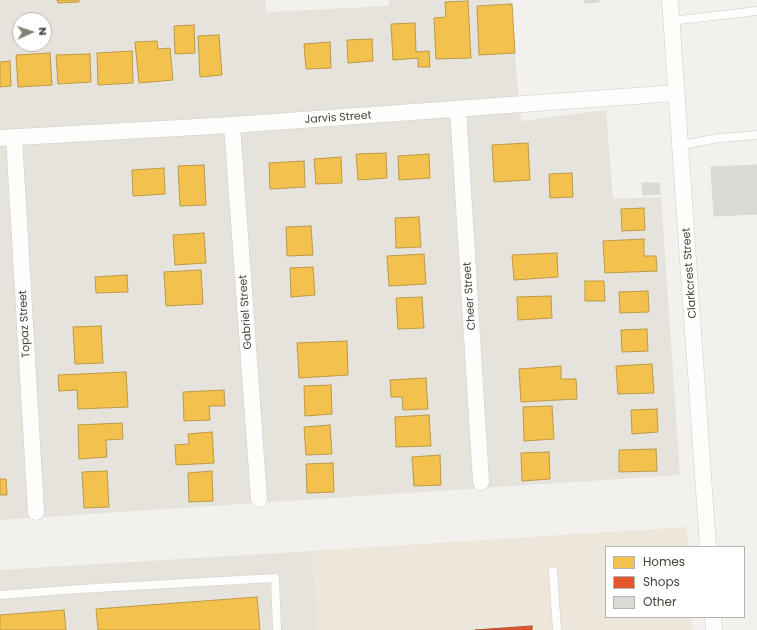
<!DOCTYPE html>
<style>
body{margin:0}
#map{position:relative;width:757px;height:630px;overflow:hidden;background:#f2f1ed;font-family:Poppins,sans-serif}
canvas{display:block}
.legend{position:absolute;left:605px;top:546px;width:140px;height:72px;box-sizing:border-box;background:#fff;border:1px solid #b6b4b0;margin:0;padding:5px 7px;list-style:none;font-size:12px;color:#484339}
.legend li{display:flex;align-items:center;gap:8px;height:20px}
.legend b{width:20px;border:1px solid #b6b4b0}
.north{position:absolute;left:12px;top:12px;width:40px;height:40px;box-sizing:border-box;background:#fff;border:1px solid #b6b4b0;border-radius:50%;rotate:87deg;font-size:11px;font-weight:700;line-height:16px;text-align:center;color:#484339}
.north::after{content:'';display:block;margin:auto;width:14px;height:18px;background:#848078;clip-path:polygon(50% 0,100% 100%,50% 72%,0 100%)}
</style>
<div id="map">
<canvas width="757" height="630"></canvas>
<ul class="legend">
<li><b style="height:11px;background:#f2c14e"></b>Homes</li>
<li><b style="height:11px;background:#e4572e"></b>Shops</li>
<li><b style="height:11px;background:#dcdad6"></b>Other</li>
</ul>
<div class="north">N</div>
</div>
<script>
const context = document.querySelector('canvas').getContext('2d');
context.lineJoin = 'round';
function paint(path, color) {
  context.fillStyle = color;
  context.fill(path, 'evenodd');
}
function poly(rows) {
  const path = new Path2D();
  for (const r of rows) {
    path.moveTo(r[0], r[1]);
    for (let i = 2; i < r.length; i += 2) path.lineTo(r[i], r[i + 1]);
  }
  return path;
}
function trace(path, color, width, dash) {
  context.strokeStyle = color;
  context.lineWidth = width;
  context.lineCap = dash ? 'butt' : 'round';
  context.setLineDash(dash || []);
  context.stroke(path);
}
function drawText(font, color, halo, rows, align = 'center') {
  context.font = font + ' Poppins,sans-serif';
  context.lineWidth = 4;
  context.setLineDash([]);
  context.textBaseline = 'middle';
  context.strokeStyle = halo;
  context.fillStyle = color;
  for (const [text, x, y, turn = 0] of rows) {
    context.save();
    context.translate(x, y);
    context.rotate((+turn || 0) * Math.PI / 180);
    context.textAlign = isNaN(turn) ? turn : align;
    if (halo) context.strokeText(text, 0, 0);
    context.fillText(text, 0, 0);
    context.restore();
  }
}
paint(poly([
 [0,0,265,0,267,12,389,6,389,0,511,0,517,80,521,121,606,110,613,199,661,197,680,475,0,520],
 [20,20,44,20,44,44,20,44],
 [312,551,318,630,0,630,0,570]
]), '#e5e3dc');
paint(poly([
 [687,527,688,547,606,547,606,617,691,617,692,630,318,630,312,551]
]), '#ece6db');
const homes = poly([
 [57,0,79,0,79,2,58,3,57,0],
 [468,1,471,58,436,59,434,18,446,17,445,2,468,1],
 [512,4,515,53,479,55,477,6,512,4],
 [415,23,416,52,429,51,430,67,418,67,418,58,393,60,391,24,415,23],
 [194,25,195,53,175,54,174,26,194,25],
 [219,35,222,75,200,77,198,36,219,35],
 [372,39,373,61,348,63,347,40,372,39],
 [157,41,158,49,170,48,173,80,139,83,135,42,157,41],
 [330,42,331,68,306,69,304,44,330,42],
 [132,51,133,83,98,85,97,53,132,51],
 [50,53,52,85,18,87,16,55,50,53],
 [90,54,91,82,58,84,56,55,90,54],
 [10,61,11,86,0,87,0,62,10,61],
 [528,143,530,180,494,182,492,145,528,143],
 [386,153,387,178,358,180,356,154,386,153],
 [429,154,430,178,399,180,398,156,429,154],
 [341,157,342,183,316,184,314,159,341,157],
 [304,161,305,187,270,189,269,163,304,161],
 [204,165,206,205,180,206,178,166,204,165],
 [164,168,165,194,133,196,132,170,164,168],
 [572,173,573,197,550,198,549,174,572,173],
 [644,208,645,230,622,231,621,209,644,208],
 [419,217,421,247,396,248,395,218,419,217],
 [311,226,313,255,287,256,286,227,311,226],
 [204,233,206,263,175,265,173,235,204,233],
 [644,239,644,256,656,256,657,271,605,273,603,241,644,239],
 [557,253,558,277,514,280,512,255,557,253],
 [424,254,426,284,389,286,387,256,424,254],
 [313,267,315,295,291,297,290,268,313,267],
 [201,270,203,304,166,306,164,272,201,270],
 [127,275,128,292,96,293,95,277,127,275],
 [585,281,604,281,605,301,585,301,585,281],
 [648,291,649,312,620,313,619,292,648,291],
 [551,296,552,318,518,320,517,297,551,296],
 [422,297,424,328,398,329,396,298,422,297],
 [101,326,103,363,75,364,73,327,101,326],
 [647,329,648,351,622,352,621,330,647,329],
 [347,341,348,375,299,378,297,343,347,341],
 [652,364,654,393,618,394,616,366,652,364],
 [561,366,561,379,576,379,577,399,521,402,519,369,561,366],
 [126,372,128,407,78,409,77,390,59,391,58,375,126,372],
 [426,378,428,409,403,410,402,397,391,397,390,380,426,378],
 [331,385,332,414,305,416,304,386,331,385],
 [224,390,225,406,209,406,210,420,184,421,183,392,224,390],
 [552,406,554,439,524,441,523,407,552,406],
 [657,409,658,432,632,434,631,410,657,409],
 [429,415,431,446,396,447,395,417,429,415],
 [122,423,123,439,106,440,107,457,79,459,78,425,122,423],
 [330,425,332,454,306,455,304,427,330,425],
 [212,432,214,463,176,465,175,445,189,444,188,434,212,432],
 [656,449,657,471,619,472,619,450,656,449],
 [549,452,550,479,522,481,521,453,549,452],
 [440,455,441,485,414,486,412,457,440,455],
 [333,463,334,492,307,493,306,464,333,463],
 [107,471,109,507,84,508,82,472,107,471],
 [212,471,213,501,189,502,188,473,212,471],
 [0,479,6,479,7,495,0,495,0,479],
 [257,597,260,630,98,630,96,609,257,597],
 [64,610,66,630,0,630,0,615,64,610]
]);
paint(homes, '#f2c14e');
trace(homes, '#bf9b48', 1);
const shops = poly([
 [532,626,532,630,475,630,532,626]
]);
paint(shops, '#e4572e');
trace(shops, '#b55131', 1);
const building = poly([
 [584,0,599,0,599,2,584,3,584,0],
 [757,165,757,214,714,216,711,167,757,165],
 [642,183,659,183,660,194,643,195,642,183]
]);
paint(building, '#dcdad6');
trace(building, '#dad8d3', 1);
const service = poly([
 [671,21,757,11],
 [681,145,720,138,757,135],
 [553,571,557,630],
 [0,595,79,589,275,578,277,630]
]);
const minor = poly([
 [670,0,708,547],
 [458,109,481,482],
 [232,125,259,499],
 [14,137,36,512],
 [0,138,232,125,676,93],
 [713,617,714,630]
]);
trace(service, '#d0cfcb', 9);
trace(minor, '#d0cfcb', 17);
trace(service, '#fdfdfc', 8);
trace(minor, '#fdfdfc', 16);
drawText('11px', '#484339', '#fff', [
 ["Jarvis Street",338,118,-4],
 ["Clarkcrest Street",690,273,-94],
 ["Cheer Street",470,296,-94],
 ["Gabriel Street",246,312,-94],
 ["Topaz Street",25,324,-93]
]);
</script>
